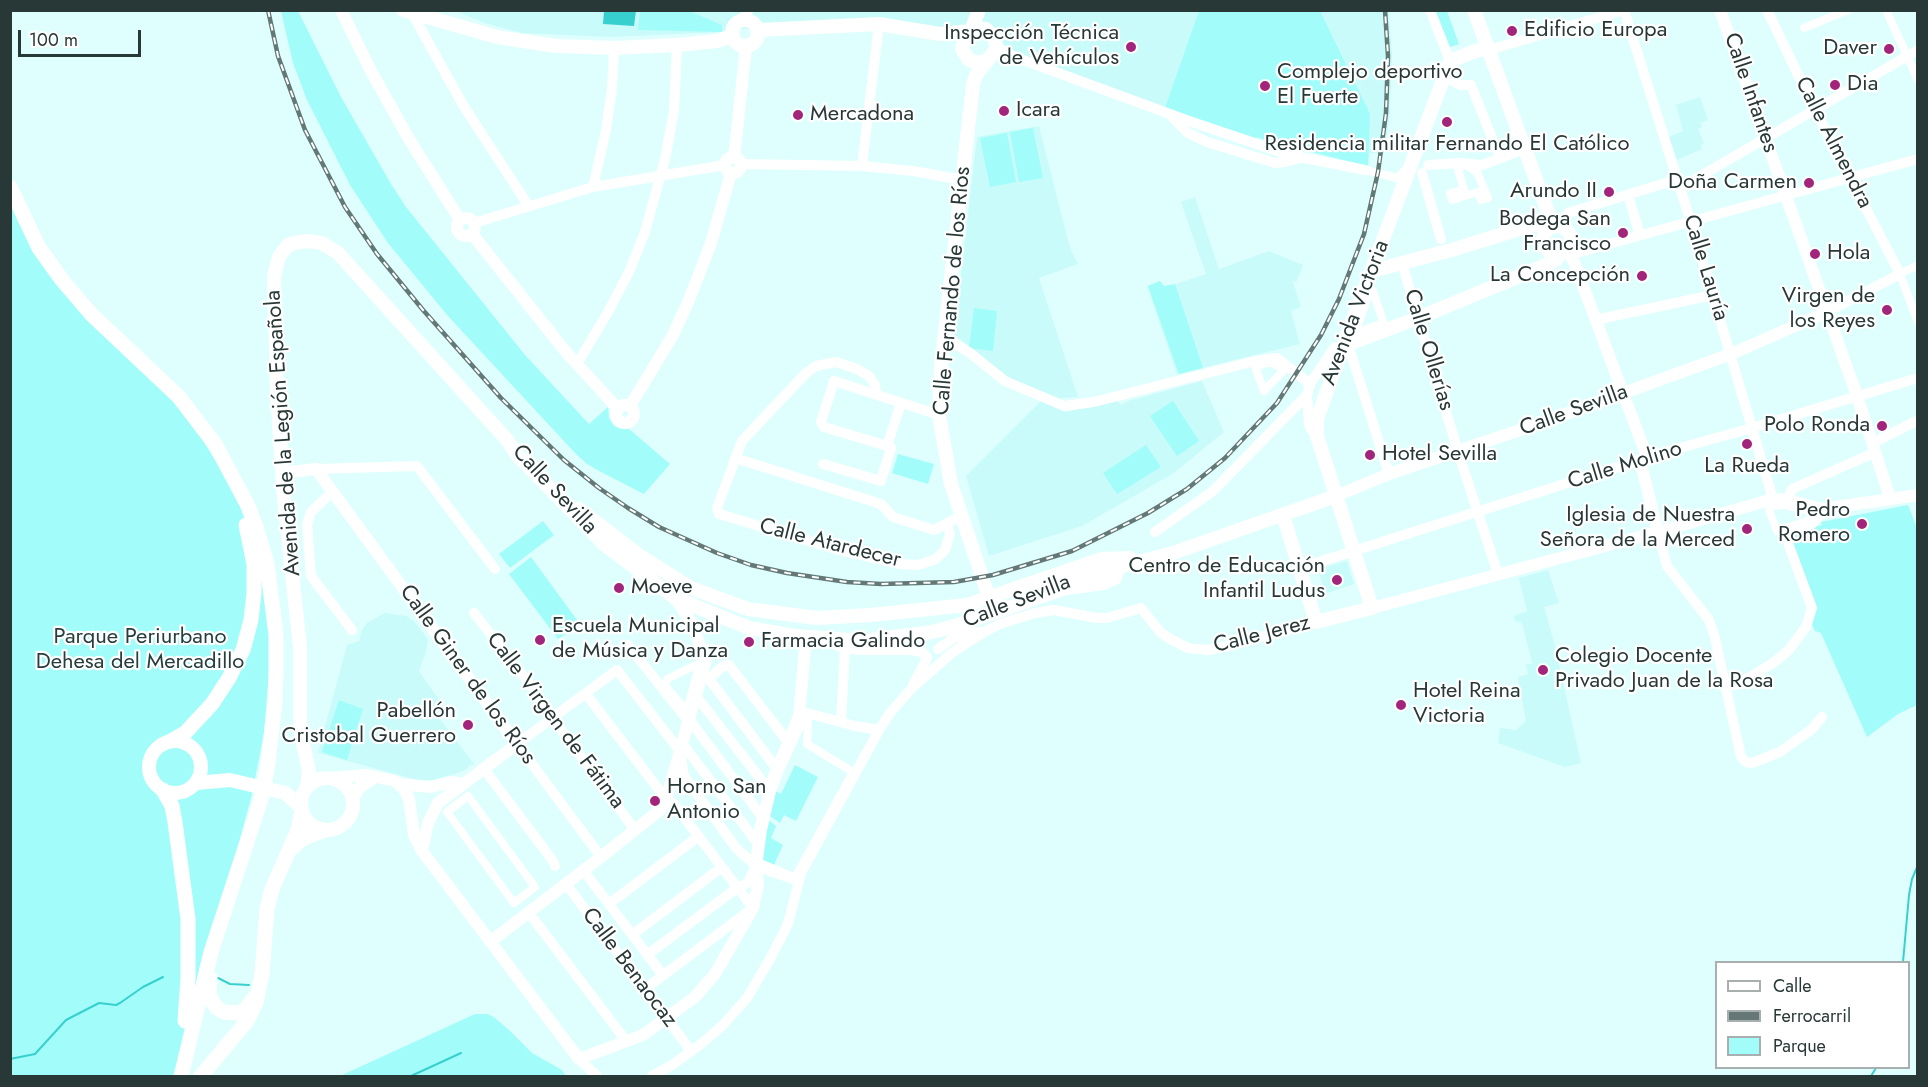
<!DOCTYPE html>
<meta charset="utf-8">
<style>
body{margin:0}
#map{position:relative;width:1928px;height:1087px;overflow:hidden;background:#dffffe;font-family:Jost,sans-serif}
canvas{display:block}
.frame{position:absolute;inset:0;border:12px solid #283837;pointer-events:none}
.legend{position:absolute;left:1715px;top:961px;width:195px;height:108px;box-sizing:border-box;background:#fff;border:2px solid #a9afaf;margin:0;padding:8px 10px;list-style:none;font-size:18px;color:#283837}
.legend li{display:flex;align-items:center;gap:12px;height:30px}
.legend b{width:30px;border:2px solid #a9afaf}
.scale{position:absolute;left:18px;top:30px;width:123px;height:27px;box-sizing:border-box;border:3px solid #283837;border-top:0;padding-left:8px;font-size:18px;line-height:21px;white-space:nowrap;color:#283837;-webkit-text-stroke:4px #fff;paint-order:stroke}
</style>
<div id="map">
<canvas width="1928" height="1087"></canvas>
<div class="frame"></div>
<ul class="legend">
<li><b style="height:8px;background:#fff"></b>Calle</li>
<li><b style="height:8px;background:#637877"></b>Ferrocarril</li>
<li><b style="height:16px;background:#a2fdfa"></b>Parque</li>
</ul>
<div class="scale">100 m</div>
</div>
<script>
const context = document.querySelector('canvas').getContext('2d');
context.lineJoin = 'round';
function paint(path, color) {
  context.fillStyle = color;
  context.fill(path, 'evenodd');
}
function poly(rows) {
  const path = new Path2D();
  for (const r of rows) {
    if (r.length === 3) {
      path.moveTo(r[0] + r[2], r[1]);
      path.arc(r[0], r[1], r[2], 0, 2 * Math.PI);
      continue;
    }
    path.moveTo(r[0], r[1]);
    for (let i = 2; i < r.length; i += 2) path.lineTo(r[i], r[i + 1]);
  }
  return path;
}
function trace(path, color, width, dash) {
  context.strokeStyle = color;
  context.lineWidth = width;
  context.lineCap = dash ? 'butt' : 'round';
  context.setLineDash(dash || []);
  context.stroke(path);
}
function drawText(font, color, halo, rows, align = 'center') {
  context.font = font + ' Jost,sans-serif';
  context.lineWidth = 4.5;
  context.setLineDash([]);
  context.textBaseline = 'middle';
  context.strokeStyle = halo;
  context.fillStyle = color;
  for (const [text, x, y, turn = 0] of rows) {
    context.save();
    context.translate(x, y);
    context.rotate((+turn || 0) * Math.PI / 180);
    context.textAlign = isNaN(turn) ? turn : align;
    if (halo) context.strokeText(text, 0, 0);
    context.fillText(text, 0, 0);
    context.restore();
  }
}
paint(poly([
 [455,11,1389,11,1392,55,1390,112,1384,154,1370,153,1368,166,1256,138,1005,56,981,25,967,30,837,24,742,29,722,32,610,37,522,33,488,24],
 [1700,97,1708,120,1700,123,1702,127,1698,129,1704,143,1701,145,1702,149,1677,160,1669,137,1683,131,1676,105],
 [1039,126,1070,248,1078,264,1039,278,1078,397,1059,398,1006,377,954,334,977,137],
 [1195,197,1219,269,1269,251,1303,265,1297,281,1293,282,1301,307,1291,311,1300,344,1177,374,1147,286,1160,281,1162,285,1167,287,1206,274,1181,202],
 [1202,381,1224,432,1174,473,1082,526,989,556,966,476,1041,401,1066,412,1117,401,1121,405,1128,401],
 [1347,561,1354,584,1325,594,1318,569],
 [1548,570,1559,603,1544,607,1555,646,1581,763,1565,767,1498,743,1500,728,1516,730,1526,721,1518,677,1528,674,1526,665,1532,663,1522,623,1515,621,1514,616,1527,611,1519,578],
 [385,613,406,616,414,621,428,639,426,652,419,671,439,700,434,704,439,712,436,714,475,765,470,765,467,769,454,774,425,782,318,753,347,645,359,641,362,630,367,623]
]), '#c8fbf9');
paint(poly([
 [281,11,298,11,341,97,391,184,406,207,525,355,589,424,608,407,609,418,614,426,621,429,629,429,670,464,644,494,601,472,587,464,575,453,448,316,388,243,350,185,307,100,293,63],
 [640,11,689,11,722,25,722,32,638,30],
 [1199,11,1320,11,1370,114,1368,166,1311,152,1257,137,1256,138,1165,108],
 [1433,11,1447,11,1459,44,1450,47],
 [1033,128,1043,178,1019,182,1010,132],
 [1007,133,1016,182,990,187,980,138],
 [10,203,26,233,162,387,203,441,222,471,240,505,252,540,262,581,269,630,269,672,264,733,252,794,177,1076,11,1076],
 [1160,281,1164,286,1175,284,1203,368,1179,374,1148,286],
 [974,308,997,311,993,351,969,348],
 [1173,401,1199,441,1177,456,1150,416],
 [1146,445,1161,467,1117,494,1103,473],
 [898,454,934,464,928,484,892,473],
 [1908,505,1917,528,1917,705,1898,714,1867,737,1821,633,1815,631,1812,625,1792,539,1797,531,1822,525,1821,522],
 [543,521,554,535,510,568,499,554],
 [531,557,580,624,558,639,509,574],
 [339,700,363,709,347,760,322,752],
 [795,765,818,777,796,821,784,815,780,823,767,814,774,790,781,794],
 [767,819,776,826,771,838,783,845,773,867,762,862],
 [475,1014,488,1014,495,1018,509,1030,532,1053,562,1070,566,1076,340,1076]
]), '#a2fdfa');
paint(poly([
 [604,11,636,11,634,26,603,24]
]), '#38d0ce');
trace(poly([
 [1903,962,1909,895,1912,879,1918,865],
 [218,978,230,984,249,985],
 [10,1059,35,1054,66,1020,99,1003,116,1005,120,1003,143,987,163,977],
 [411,1076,461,1053],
 [1871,1076,1876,1068]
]), '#38d0ce', 2);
trace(poly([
 [1886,10,1918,80],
 [1804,28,1848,10],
 [1457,166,1467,166,1477,172,1488,198,1481,200,1478,192,1452,200,1450,193,1464,190,1457,166],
 [1365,170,1397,178,1406,169],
 [1918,265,1900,274,1918,322],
 [1370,291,1373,291,1383,321,1380,324,1359,332,1357,328,1370,291],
 [1267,363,1273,363,1284,370,1264,391,1255,367,1267,363],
 [1785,505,1813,512,1815,515,1813,519,1777,531,1769,510,1770,506,1785,505],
 [700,663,699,666,687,711,665,686,667,679,700,663],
 [803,720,808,721,807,744,853,772,797,874,793,877,760,863,759,860,763,830,772,791,780,770,803,720],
 [468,796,535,887,514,903,447,812,468,796]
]), '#fff', 8);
trace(poly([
 [1430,10,1450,61],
 [1624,10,1697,242,1773,499],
 [1767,10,1815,110,1900,274,1827,312],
 [412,13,463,105,528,205],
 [996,44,1001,49,1015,57,1189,121,1289,155,1365,170],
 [1489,50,1624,10],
 [1444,76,1460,85,1471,85,1500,158],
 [1172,117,1188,133,1207,142,1275,163,1285,162,1300,158],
 [741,164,862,166,913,171,963,180],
 [1428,165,1461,163,1482,165,1524,149],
 [862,166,879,24],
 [1422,173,1441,239],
 [593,187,606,130,612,89,614,48],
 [1628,195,1640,235],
 [474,223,593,187,725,165],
 [1559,226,1568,213,1669,182,1680,187,1685,185,1918,50],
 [1568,249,1576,253,1580,252,1918,159],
 [1402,263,1458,452,1498,574],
 [1595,320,1713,295],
 [944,339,951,341,970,353,1005,381,1064,406,1094,402,1255,361,1277,358,1310,384],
 [1348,344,1389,474],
 [577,364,608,312,629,272,645,232,665,159,674,111,677,45],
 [876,395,875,385,869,376,857,369,836,362,816,366,806,373,742,441,717,508,719,514,839,550,899,564,918,565,936,559,945,550,950,534,947,523],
 [1317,436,1312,431,1309,424,1307,395,1310,384,1334,348,1343,346],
 [1873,443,1918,420],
 [887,446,824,427,821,422,834,381,939,415],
 [887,446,901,403],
 [1647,457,1745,430,1918,378],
 [735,458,881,504,893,517,934,530,961,516],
 [823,464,881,481,891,448,887,446],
 [316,469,417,466,495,569],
 [332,492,311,512,307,524,311,576,352,630],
 [1787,500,1792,489,1876,452],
 [1155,532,1213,491,1307,395],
 [1658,532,1667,566,1709,620,1715,638,1741,757,1746,762,1752,763,1780,752,1812,729,1822,717],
 [1300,568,1640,460],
 [474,613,536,692,552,717,635,830],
 [823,641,845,648,859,650,911,650,922,652,927,657],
 [628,645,689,722],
 [938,649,952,639,969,633,980,632],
 [701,679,709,679,723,666,729,665,788,742],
 [709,679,777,769],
 [913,685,927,658],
 [1726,686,1734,685,1752,676,1773,663,1788,651,1806,627,1812,608,1788,543,1788,534,1796,528,1812,524,1821,514,1822,509],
 [586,694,666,799,674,804,753,908,645,989],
 [696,696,770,791],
 [799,716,807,713,855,726,879,730],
 [689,719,763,818],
 [841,722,845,648],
 [682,743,759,845],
 [484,769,553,861,555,866],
 [601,857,517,744,617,670,680,751,684,776,736,848,756,866,799,881],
 [583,870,662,974],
 [566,884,691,1051],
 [609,904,699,836],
 [529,913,627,1042],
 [632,935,722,867],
 [647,955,737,888,748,883,756,866],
 [579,1059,597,1076],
 [652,1076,672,1065,701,1044,723,1025,747,998,770,959,788,924,801,873,879,730,890,713,912,688,953,652,984,632,1000,624,1035,613,1054,610,1097,618,1107,618,1141,608,1161,633,1172,640,1188,648,1208,650,1232,645,1316,622]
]), '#fff', 10);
trace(poly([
 [341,10,371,71,409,139,460,220],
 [1720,10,1857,396,1890,498],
 [745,20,747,10],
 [733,165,8],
 [734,158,746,47],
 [466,227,9],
 [472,234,566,352,618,409],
 [1566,250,1574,262,1647,457,1640,460,1658,532],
 [625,414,9],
 [630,406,673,335,689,300,711,243,731,173],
 [282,473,316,469,517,744,438,803,428,823,422,851],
 [1336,496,1389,474,1541,423,1731,354,1827,312],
 [1372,608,1658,532,1773,499,1787,500,1822,509,1918,495],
 [330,778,367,775,395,781,404,789,409,799,414,835,422,851,579,1059,643,1035,695,997,715,974,753,908,758,885,756,866,760,829,773,779,799,716,806,637],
 [399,784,431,787,451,782,461,784],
 [353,799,359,788,375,777],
 [490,942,601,857,660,810,665,803,706,660,691,622,675,598]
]), '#fff', 12);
trace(poly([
 [403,10,497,37,556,46,614,48,677,45,717,41,732,36],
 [1474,10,1553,226],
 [745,33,13],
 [758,30,879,24,940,34,970,31],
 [971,30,979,28,986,29,995,38,996,49,988,60,979,63,969,60,962,49,965,35,971,30,979,10],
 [988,60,976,75,973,85,941,366,939,415,951,484,989,598],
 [1557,240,14],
 [1372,271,1455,249,1529,226,1539,224,1548,229],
 [1343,346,1418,318,1539,268,1556,260,1559,254],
 [579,509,640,556,691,588,748,609,817,618,871,615,967,605,1101,559,1130,558],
 [1283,515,1316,622,1372,608,1317,436,1317,419,1343,346,1450,61,1478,50,1489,50],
 [1068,588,1103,583,1115,578,1118,569,1112,561],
 [175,767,26],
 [327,804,26],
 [196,783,230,780,285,793,302,808],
 [307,787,309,771,301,735,300,718,300,647,284,500,277,391,274,276,279,257,288,245,294,243,308,241,322,243,338,253,508,441,517,455,605,545,675,598,749,628,794,636,864,641,932,632,955,626,1066,588,1072,581,1087,575,1173,553,1336,496]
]), '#fff', 14);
trace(poly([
 [10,187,39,248,62,280,91,314,179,397,215,444,248,506,256,527,267,564,276,635,276,671,275,702,268,763,262,796,211,952,181,1076],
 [171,741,185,733,212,704,229,678,243,650,251,620,254,593,254,564,246,525],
 [163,790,172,806,175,822,188,919,188,977,185,1021],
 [291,849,302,839,324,830],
 [210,978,209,996,217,1008,224,1012,239,1013,246,1009,254,998],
 [201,1076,247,1021,256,1003,262,974,267,909,272,889,298,830,302,811]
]), '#fff', 15);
const rail = poly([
 [268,10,278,56,305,130,345,207,377,254,423,310,501,398,564,460,599,488,628,508,659,527,717,553,751,565,787,573,847,582,881,584,954,582,993,575,1072,551,1148,513,1187,489,1225,458,1277,403,1321,335,1339,299,1364,234,1378,172,1386,113,1388,56,1385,10]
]);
trace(rail, '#637877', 4.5);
trace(rail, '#fff', 2, [7]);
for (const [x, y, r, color] of [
 [1512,31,6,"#a1257a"],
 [1131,47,6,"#a1257a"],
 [1889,49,6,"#a1257a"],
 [1835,85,6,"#a1257a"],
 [1265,86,6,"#a1257a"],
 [1004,111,6,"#a1257a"],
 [798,115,6,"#a1257a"],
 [1447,122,6,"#a1257a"],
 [1809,183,6,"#a1257a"],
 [1609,192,6,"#a1257a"],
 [1623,233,6,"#a1257a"],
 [1815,254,6,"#a1257a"],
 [1642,276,6,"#a1257a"],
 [1887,310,6,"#a1257a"],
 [1882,426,6,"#a1257a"],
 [1747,444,6,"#a1257a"],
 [1370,455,6,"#a1257a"],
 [1862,524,6,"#a1257a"],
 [1747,529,6,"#a1257a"],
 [1337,580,6,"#a1257a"],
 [619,588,6,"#a1257a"],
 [540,640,6,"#a1257a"],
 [749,642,6,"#a1257a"],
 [1543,670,6,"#a1257a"],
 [1401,705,6,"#a1257a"],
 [468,725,6,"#a1257a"],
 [655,801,6,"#a1257a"]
]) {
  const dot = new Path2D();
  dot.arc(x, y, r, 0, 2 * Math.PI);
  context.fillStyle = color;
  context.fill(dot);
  trace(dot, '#fff', 2);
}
drawText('22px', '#283837', '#fff', [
 ["Edificio Europa",1524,31],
 ["Inspección Técnica",1119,34,"right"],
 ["de Vehículos",1119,59,"right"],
 ["Daver",1877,49,"right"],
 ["Complejo deportivo",1277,73],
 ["El Fuerte",1277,98],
 ["Dia",1847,85],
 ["Icara",1016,111],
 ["Mercadona",810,115],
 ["Residencia militar Fernando El Católico",1447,145,"center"],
 ["Doña Carmen",1797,183,"right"],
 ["Arundo II",1597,192,"right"],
 ["Bodega San",1611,220,"right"],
 ["Francisco",1611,245,"right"],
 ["Hola",1827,254],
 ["La Concepción",1630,276,"right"],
 ["Virgen de",1875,297,"right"],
 ["los Reyes",1875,322,"right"],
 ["Polo Ronda",1870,426,"right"],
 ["Hotel Sevilla",1382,455],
 ["La Rueda",1747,467,"center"],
 ["Pedro",1850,511,"right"],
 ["Romero",1850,536,"right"],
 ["Iglesia de Nuestra",1735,516,"right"],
 ["Señora de la Merced",1735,541,"right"],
 ["Centro de Educación",1325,567,"right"],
 ["Infantil Ludus",1325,592,"right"],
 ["Moeve",631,588],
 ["Escuela Municipal",552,627],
 ["de Música y Danza",552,652],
 ["Farmacia Galindo",761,642],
 ["Colegio Docente",1555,657],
 ["Privado Juan de la Rosa",1555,682],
 ["Hotel Reina",1413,692],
 ["Victoria",1413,717],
 ["Pabellón",456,712,"right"],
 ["Cristobal Guerrero",456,737,"right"],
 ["Horno San",667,788],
 ["Antonio",667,813]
], 'left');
drawText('22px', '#283837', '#fff', [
 ["Calle Infantes",1750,93,71],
 ["Calle Almendra",1833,143,63],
 ["Calle Lauría",1705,268,73],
 ["Calle Fernando de los Ríos",953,291,-85],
 ["Avenida Victoria",1356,313,-69],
 ["Calle Ollerías",1428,350,73],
 ["Calle Sevilla",1574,411,-20],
 ["Avenida de la Legión Española",284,433,-94],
 ["Calle Molino",1625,466,-17],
 ["Calle Sevilla",554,490,47],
 ["Calle Atardecer",830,544,14],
 ["Calle Sevilla",1017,602,-21],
 ["Calle Jerez",1262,635,-14],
 ["Calle Giner de los Ríos",467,675,54],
 ["Calle Virgen de Fátima",555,721,53],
 ["Calle Benaocaz",629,968,53]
]);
drawText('22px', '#263e3d', '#fff', [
 ["Parque Periurbano",140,638],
 ["Dehesa del Mercadillo",140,663]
]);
</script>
